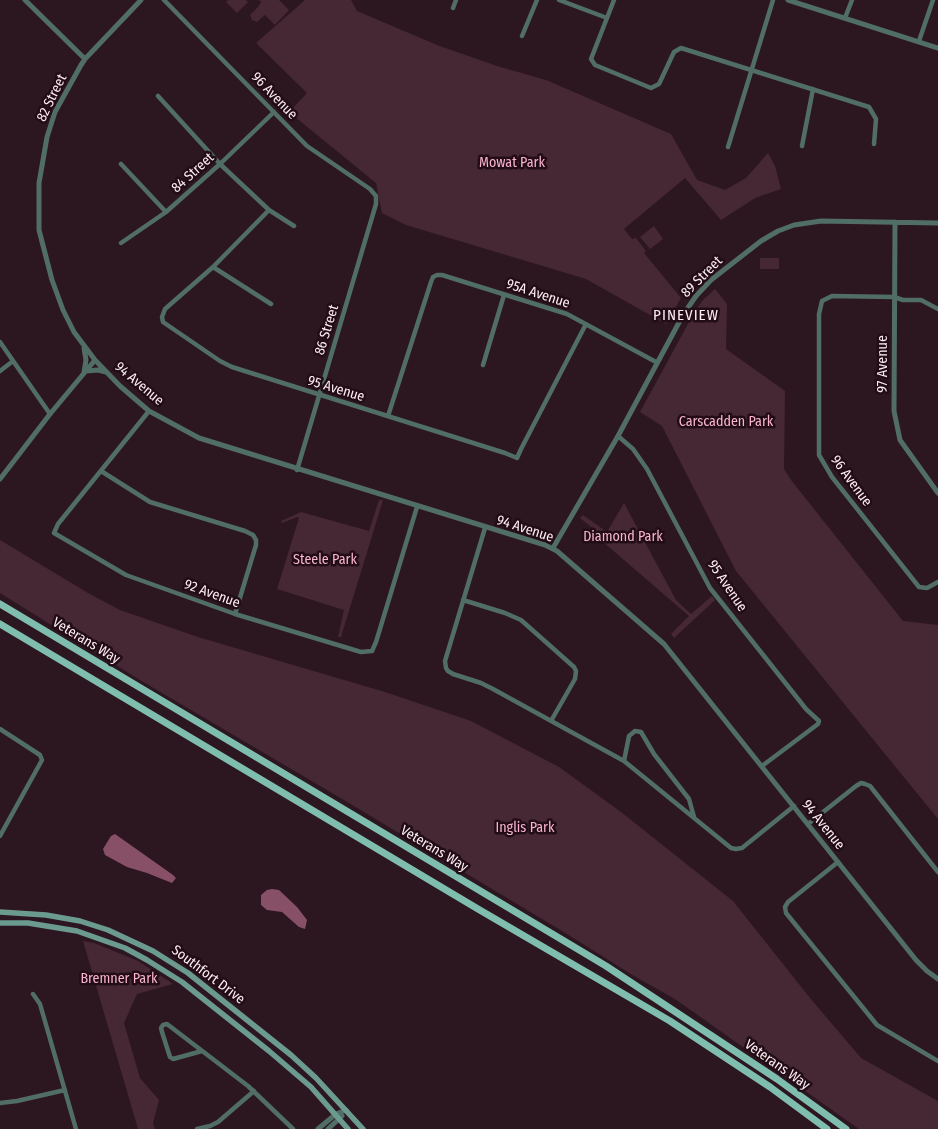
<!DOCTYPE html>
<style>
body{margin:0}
canvas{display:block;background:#2c161f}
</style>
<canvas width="938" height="1129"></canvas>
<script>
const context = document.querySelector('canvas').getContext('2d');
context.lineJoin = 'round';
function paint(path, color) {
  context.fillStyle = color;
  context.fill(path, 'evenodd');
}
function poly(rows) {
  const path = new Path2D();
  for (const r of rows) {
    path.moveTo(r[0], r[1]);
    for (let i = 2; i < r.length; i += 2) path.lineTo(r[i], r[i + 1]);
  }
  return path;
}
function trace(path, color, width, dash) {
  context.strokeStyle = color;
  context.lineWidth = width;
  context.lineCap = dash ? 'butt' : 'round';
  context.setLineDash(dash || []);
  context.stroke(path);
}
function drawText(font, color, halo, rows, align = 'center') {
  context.font = font + ' "Fira Sans Condensed",sans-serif';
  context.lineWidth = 5;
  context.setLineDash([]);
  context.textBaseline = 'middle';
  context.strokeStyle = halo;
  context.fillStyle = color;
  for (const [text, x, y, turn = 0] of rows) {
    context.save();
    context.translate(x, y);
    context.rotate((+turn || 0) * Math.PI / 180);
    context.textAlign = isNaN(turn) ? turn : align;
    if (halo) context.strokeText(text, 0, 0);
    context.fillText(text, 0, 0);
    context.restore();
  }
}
paint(poly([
 [228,0,246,0,248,2,237,13,226,2],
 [259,0,279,0,289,10,275,25,265,15,257,22,252,20,250,15,258,7,261,2],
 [305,0,351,0,357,11,437,45,497,66,546,80,671,134,697,180,725,190,746,178,768,153,775,166,781,189,755,198,721,220,685,178,624,229,632,239,636,238,646,251,644,253,681,298,666,324,586,279,406,225,382,213,376,183,289,112,307,93,256,43],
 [654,226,663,239,650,249,640,237],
 [760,258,779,258,779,269,760,269],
 [715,289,727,304,726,349,785,391,784,469,791,480,903,621,938,625,938,819,736,571,662,426,640,412,695,311,703,300],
 [379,500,383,500,341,637,338,637,344,610,277,589,299,518,297,517,282,523,281,521,301,512,369,531],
 [624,503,676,600,691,614,712,596,715,600,674,638,671,634,689,616,602,541,604,537,580,518,583,515,607,532],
 [0,540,88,593,120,610,198,637,385,692,471,721,559,767,621,812,733,901,810,998,861,1058,938,1101,938,1129,859,1129,675,999,634,976,567,934,349,803,140,680,0,593],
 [83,941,94,943,138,961,173,984,137,994,124,1023,140,1078,159,1100,153,1123,155,1129,138,1129]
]), '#462734');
paint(poly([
 [115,834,173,875,176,878,172,883,147,873,127,867,105,855,103,849,111,836],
 [272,889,279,890,297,907,307,920,305,929,299,927,282,912,267,910,261,905,261,895,267,890]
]), '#885067');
trace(poly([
 [164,0,307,146,370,189,376,196,376,204,297,470],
 [559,0,607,18],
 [614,0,591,59,595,65,651,88,659,84,674,52,681,48,869,107,876,119,874,144],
 [453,8,456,0],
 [845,18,852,0],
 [522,36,537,0],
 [919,41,933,0],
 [158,96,220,164,269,210,294,226],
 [802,146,813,89],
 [728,147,773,0],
 [121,164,166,212],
 [269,210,213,267,165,309,162,317,163,322,220,361,232,367,505,453,517,458,521,449,586,324],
 [121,243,166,212,220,164,274,112],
 [213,267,271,304],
 [938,309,921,300,903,300,894,297,832,296,822,301,819,314,819,455,832,477,919,587,927,588,938,582],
 [0,342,50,414],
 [483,365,504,295],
 [0,371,13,361],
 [149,411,58,524,54,533,126,575,235,614,361,652,372,651,376,642,417,507],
 [388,416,431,282,433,277,437,275,442,275,567,314,656,362],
 [618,436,633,449,647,469,710,588,806,709,819,721,818,724,762,766],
 [101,471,150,502,245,531,253,535,256,540,256,545,235,614],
 [485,528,445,661,446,668,448,671,453,674,481,683,493,689,624,761,731,848,736,849,742,848,794,806],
 [463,600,505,613,521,620,574,667,576,671,575,679,551,721],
 [0,729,40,755,42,760,0,836],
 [624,761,629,736,635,731,641,732,654,754,689,799,694,817],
 [808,824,856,786,861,783,865,784,870,786,938,872],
 [838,862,788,902,785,907,786,913,877,1025,938,1061],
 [33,994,40,1004,76,1129],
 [202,1051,173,1059,170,1057,162,1032,161,1028,163,1025,167,1024,248,1086,293,1129],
 [0,1103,17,1101,65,1090],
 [197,1129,210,1126,218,1122,254,1091]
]), '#506d66', 4.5);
trace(poly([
 [25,0,85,59],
 [141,0,85,59,81,65,55,112,47,137,39,183,39,230,52,280,63,310,74,332,95,360,120,386,149,411,199,438,545,545,557,551,664,644,916,960,927,971,938,979],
 [788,0,938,48],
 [895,222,894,411,900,440,938,493],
 [86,371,98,370,106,372],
 [84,372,86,360,84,348],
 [0,479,50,414,95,360],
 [553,548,618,436,683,315,696,296,711,280,761,241,778,231,794,225,821,221,938,223],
 [318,1129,336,1114,346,1110],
 [328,1129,342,1116]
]), '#506d66', 5);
trace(poly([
 [0,912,46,915,80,921,108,930,153,951,188,973,291,1055,316,1078,363,1129],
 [0,923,28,923,77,931,125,948,147,960,182,982,269,1051,311,1087,348,1129]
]), '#6b9a8f', 5.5);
trace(poly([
 [0,604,606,966,777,1079,846,1129],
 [0,624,478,909,670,1021,770,1087,827,1129]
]), '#7fbeaf', 7);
drawText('14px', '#fdecf2', '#220d16', [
 ["96 Avenue",274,96,46],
 ["82 Street",52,98,-64],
 ["84 Street",193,173,-42],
 ["89 Street",702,277,-45],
 ["95A Avenue",538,294,18],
 ["86 Street",327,330,-73],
 ["97 Avenue",883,364,-90],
 ["94 Avenue",139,384,40],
 ["95 Avenue",336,389,17],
 ["96 Avenue",851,481,54],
 ["94 Avenue",525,529,18],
 ["95 Avenue",727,586,56],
 ["92 Avenue",212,594,20],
 ["Veterans Way",86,641,31],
 ["94 Avenue",823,825,51],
 ["Veterans Way",434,849,31],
 ["Southfort Drive",208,975,37],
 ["Veterans Way",777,1065,35]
]);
drawText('14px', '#fab4cf', '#220d16', [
 ["Mowat Park",512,163],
 ["Carscadden Park",726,422],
 ["Diamond Park",623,537],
 ["Steele Park",325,560],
 ["Inglis Park",525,828],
 ["Bremner Park",119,979]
]);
context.letterSpacing = '1px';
drawText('15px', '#fdecf2', '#220d16', [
 ["PINEVIEW",686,316]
]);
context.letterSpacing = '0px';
</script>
